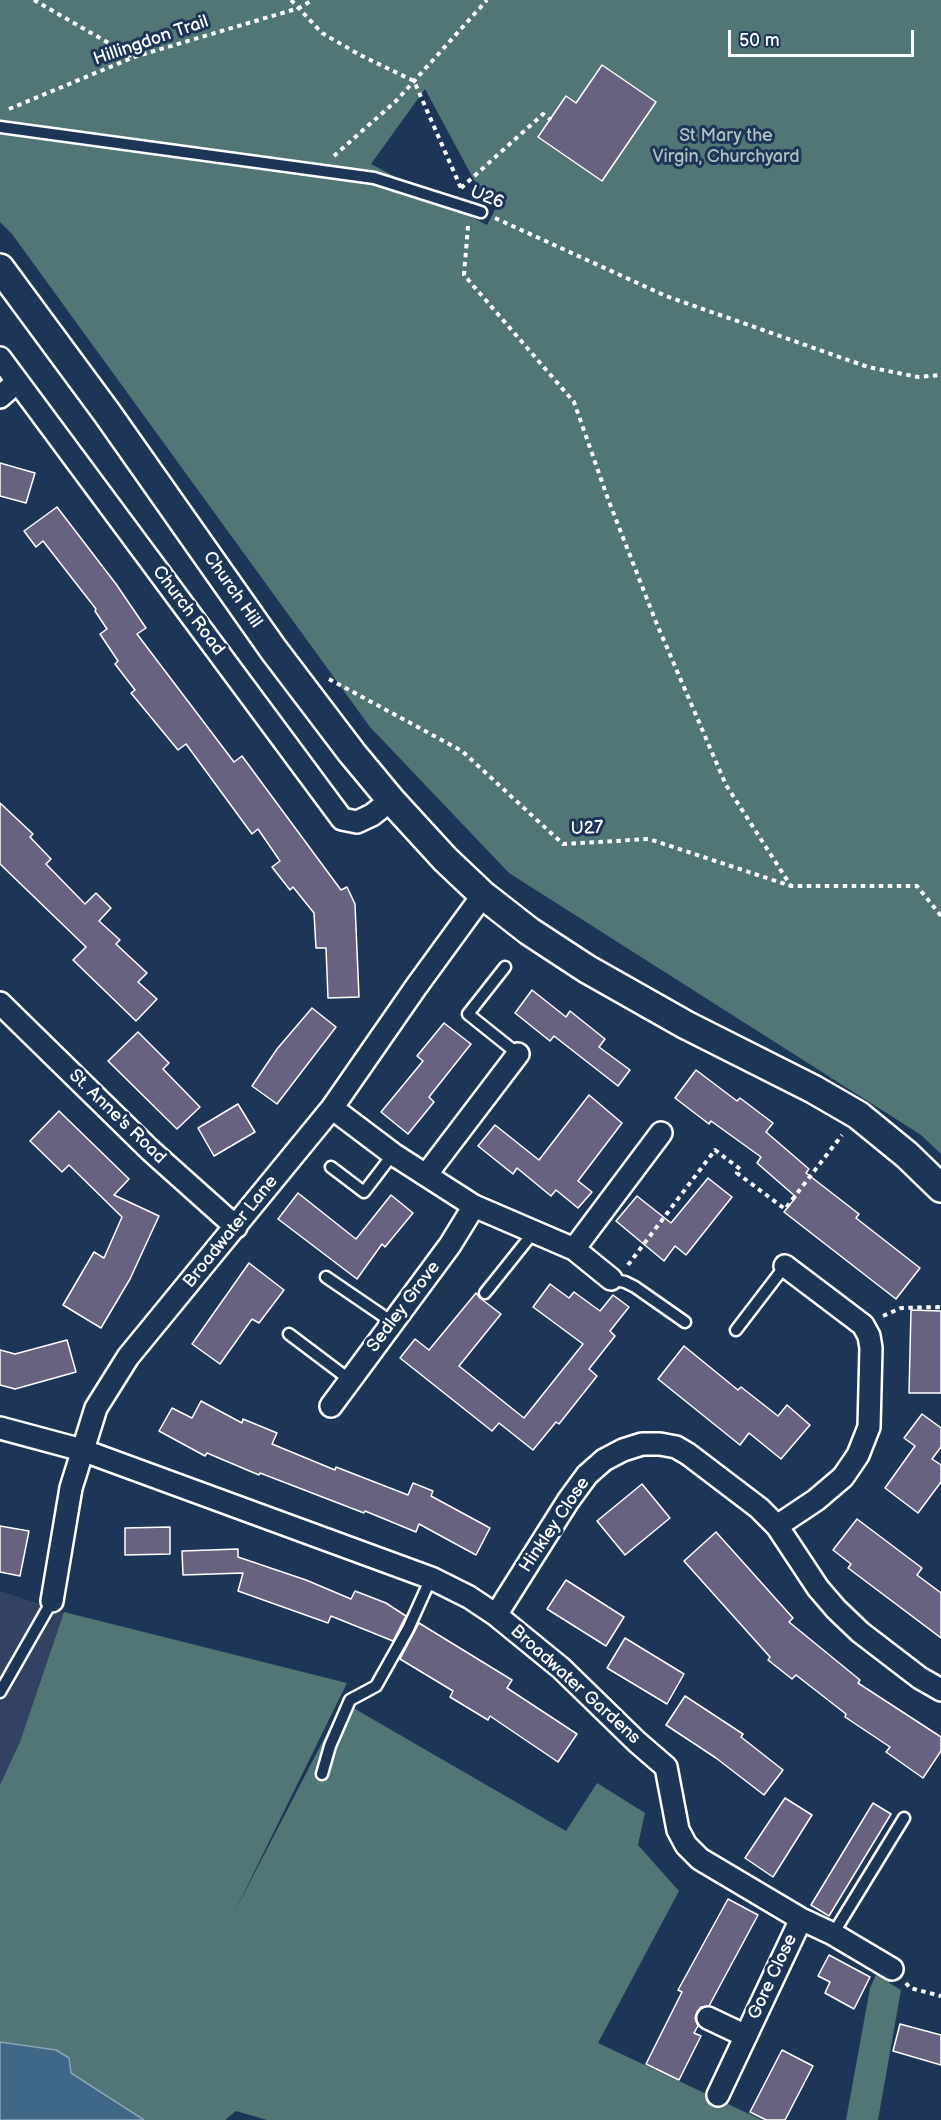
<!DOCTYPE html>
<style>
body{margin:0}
#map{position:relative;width:941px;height:2120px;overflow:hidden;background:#1d3557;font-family:"Balsamiq Sans",sans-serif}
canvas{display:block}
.scale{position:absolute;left:728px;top:30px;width:186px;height:27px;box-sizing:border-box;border:3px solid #fff;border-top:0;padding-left:8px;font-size:18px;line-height:21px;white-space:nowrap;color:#fff;-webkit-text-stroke:4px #1d3557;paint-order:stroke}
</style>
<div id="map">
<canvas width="941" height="2120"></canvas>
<div class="scale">50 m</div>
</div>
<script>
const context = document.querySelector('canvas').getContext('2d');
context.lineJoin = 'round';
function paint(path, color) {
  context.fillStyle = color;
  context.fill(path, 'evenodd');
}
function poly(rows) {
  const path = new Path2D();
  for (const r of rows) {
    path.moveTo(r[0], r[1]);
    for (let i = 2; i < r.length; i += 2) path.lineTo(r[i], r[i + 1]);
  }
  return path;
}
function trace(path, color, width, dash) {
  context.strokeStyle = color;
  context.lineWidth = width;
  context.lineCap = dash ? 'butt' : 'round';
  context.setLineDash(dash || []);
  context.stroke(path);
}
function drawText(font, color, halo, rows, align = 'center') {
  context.font = font + ' "Balsamiq Sans",sans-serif';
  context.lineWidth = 6;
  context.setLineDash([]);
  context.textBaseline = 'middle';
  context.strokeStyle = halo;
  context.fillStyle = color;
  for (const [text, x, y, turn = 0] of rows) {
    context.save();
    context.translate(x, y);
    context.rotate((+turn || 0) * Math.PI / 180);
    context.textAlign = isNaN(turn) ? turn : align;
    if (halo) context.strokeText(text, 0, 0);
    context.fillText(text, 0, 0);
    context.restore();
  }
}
paint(poly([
 [0,1591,64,1612,17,1752,0,1787]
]), '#334263');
paint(poly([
 [0,0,941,0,941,1154,921,1135,509,873,370,727,12,234,0,222],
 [425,89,481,193,499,202,487,225,371,164],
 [64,1612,347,1683,234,1913,343,1702,566,1831,597,1783,645,1813,638,1845,679,1891,598,2043,762,2120,267,2120,236,2111,225,2120,144,2120,71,2073,56,2050,0,2042,0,1785,20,1742],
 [876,1975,901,1990,878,2120,846,2120,870,1988]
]), '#527576');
const water = poly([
 [0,2042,56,2050,69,2058,71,2073,144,2120,0,2120,0,2042]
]);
paint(water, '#3f6787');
trace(water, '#8ca4b7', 1.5);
const building = poly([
 [602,65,656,102,602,181,538,137,566,96,576,103,602,65],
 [0,463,35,473,26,503,0,496,0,463],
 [57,507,116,584,146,628,137,634,234,762,242,756,341,890,347,887,355,904,359,997,328,998,326,948,316,948,314,913,293,887,290,890,272,867,280,861,258,829,252,834,186,744,178,750,131,693,135,690,115,664,118,661,100,634,107,629,95,611,96,609,43,541,36,547,24,531,57,507],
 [0,803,33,834,30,837,51,859,46,864,85,904,96,893,111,908,99,921,120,940,116,944,147,973,138,982,157,999,136,1021,73,960,86,947,0,864,0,803],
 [532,990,566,1017,570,1011,605,1039,599,1047,630,1070,618,1086,554,1036,550,1041,515,1013,532,990],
 [312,1008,336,1027,277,1104,252,1086,277,1049,312,1008],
 [444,1023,471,1044,429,1097,434,1102,408,1134,381,1112,423,1061,417,1056,444,1023],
 [138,1032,169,1063,163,1069,200,1107,177,1129,108,1061,138,1032],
 [696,1070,737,1101,740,1098,773,1123,766,1132,809,1169,806,1173,859,1214,856,1218,920,1268,896,1299,784,1212,796,1197,757,1163,761,1157,711,1121,709,1124,675,1098,696,1070],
 [589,1095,622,1123,578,1181,592,1192,578,1208,556,1190,551,1196,517,1168,513,1174,478,1146,495,1125,539,1160,589,1095],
 [238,1104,255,1132,214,1156,198,1128,238,1104],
 [59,1111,129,1179,114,1195,159,1216,130,1279,101,1328,63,1305,94,1252,104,1258,122,1217,69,1165,62,1172,30,1141,59,1111],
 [708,1178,732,1197,686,1255,675,1246,664,1261,616,1221,637,1196,671,1223,708,1178],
 [298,1193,356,1239,391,1195,413,1213,385,1247,382,1244,357,1279,278,1219,298,1193],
 [249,1263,284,1290,259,1323,252,1319,220,1364,192,1344,249,1263],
 [550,1284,569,1298,574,1292,600,1311,613,1295,629,1307,610,1331,615,1336,589,1369,597,1376,559,1424,556,1422,533,1450,499,1423,492,1431,400,1358,415,1339,429,1350,476,1293,480,1298,501,1314,459,1366,524,1418,583,1344,533,1307,550,1284],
 [911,1310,941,1311,941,1393,909,1393,911,1310],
 [67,1340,76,1372,15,1389,0,1385,0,1350,15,1354,67,1340],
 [684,1346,738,1390,741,1387,778,1416,787,1405,810,1425,781,1459,749,1433,740,1445,658,1379,684,1346],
 [201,1401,242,1423,243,1419,277,1433,272,1444,335,1470,336,1467,408,1495,413,1483,433,1491,431,1496,490,1528,476,1555,419,1524,416,1532,365,1511,364,1513,260,1473,259,1475,207,1453,205,1456,159,1431,172,1408,192,1418,201,1401],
 [922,1414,941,1428,941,1447,932,1459,941,1465,941,1482,918,1513,885,1488,915,1446,904,1438,922,1414],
 [642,1484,670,1518,625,1555,597,1521,642,1484],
 [857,1519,922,1568,917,1575,941,1593,941,1638,848,1568,851,1564,833,1550,857,1519],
 [0,1526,29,1531,20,1576,0,1572,0,1526],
 [170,1527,170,1554,125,1555,125,1528,170,1527],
 [716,1532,793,1618,789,1622,860,1680,858,1683,941,1737,941,1751,923,1778,886,1752,890,1747,845,1717,846,1714,796,1675,792,1679,768,1660,770,1657,684,1561,716,1532],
 [238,1549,238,1557,306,1580,351,1599,355,1591,386,1603,406,1616,393,1641,331,1616,328,1623,238,1591,243,1573,183,1575,182,1551,238,1549],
 [566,1580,624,1617,606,1646,547,1609,566,1580],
 [419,1623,512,1680,507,1688,577,1734,558,1762,490,1716,488,1720,450,1697,453,1691,400,1659,419,1623],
 [625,1638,684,1674,667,1704,607,1668,625,1638],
 [685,1696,743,1734,741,1737,783,1770,764,1795,716,1758,666,1725,685,1696],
 [785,1798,812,1815,773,1877,745,1858,785,1798],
 [873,1803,891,1814,829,1916,811,1905,873,1803],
 [728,1899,758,1915,709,2006,701,2007,697,2012,695,2018,698,2026,694,2033,701,2036,679,2080,646,2064,682,1992,678,1990,728,1899],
 [829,1955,870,1977,854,2009,825,1993,830,1982,818,1976,829,1955],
 [900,2024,941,2035,941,2065,893,2051,900,2024],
 [782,2050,813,2066,785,2120,766,2120,750,2112,782,2050]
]);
paint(building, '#67627f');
trace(building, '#fff', 1.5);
const service = poly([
 [0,127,374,178,481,212],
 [505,967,468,1014,518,1054],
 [331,1167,364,1192,393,1154],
 [326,1277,392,1322],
 [611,1279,625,1282,635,1287,685,1322],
 [485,1293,533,1233],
 [736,1330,785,1266],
 [289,1334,350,1380],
 [0,1692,52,1601],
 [322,1774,330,1746,350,1700,376,1686,408,1629,431,1578],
 [833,1934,904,1818]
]);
const minor = poly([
 [0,358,342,819,357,822,372,815,391,800],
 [0,397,17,382],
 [0,1003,150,1150,236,1227],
 [332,1108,393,1154,474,1206,574,1249,611,1279],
 [426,1175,518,1054],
 [574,1249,661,1133],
 [331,1406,450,1245,474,1206],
 [0,1428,82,1450,431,1578,469,1597,496,1615,561,1668,637,1742,666,1767,678,1830,686,1845,700,1859,801,1919,833,1934,892,1969],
 [777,1526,816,1500,843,1477,858,1455,869,1427,871,1348,869,1336,863,1325,785,1266],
 [52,1601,71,1488,96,1408,128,1357,332,1108,416,987,483,895],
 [496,1615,568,1501,587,1475,604,1460,623,1450,642,1444,660,1444,676,1447,688,1454,759,1508,777,1526,818,1588,836,1609,860,1632,920,1678,941,1690],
 [708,2018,746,2036],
 [718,2095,801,1919]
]);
const tertiary = poly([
 [0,268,107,413,273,649,352,753,391,800,445,859,483,895,529,931,587,969,686,1025,813,1089,858,1115,907,1155,941,1188]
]);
trace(service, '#fff', 15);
trace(minor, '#fff', 26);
trace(tertiary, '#fff', 32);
trace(poly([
 [34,0,133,57],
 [291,0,322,33,360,55,414,81,461,188],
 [9,109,134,57,299,8,313,0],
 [334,156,397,100,487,0],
 [461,188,543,114,551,120],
 [495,218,666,296,868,367,918,377,941,375],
 [468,226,464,275,574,402,608,499,656,622,726,785,791,886],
 [329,679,462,751,563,844,649,839,791,886,917,886,941,916],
 [628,1265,715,1150,740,1169,737,1173,785,1209,842,1135],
 [883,1316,901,1308,941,1307],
 [906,1983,910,1988,941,1996]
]), '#fff', 4, [4.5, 4.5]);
trace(service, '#1d3557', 10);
trace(minor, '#1d3557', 21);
trace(tertiary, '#1d3557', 27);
drawText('18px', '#fff', '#1d3557', [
 ["Hillingdon Trail",151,41,-19],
 ["U26",487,198,21],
 ["Church Hill",232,590,55],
 ["Church Road",188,611,53],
 ["U27",587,829,-3],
 ["St. Anne's Road",117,1117,44],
 ["Broadwater Lane",231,1232,-51],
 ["Sedley Grove",404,1307,-53],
 ["Hinkley Close",555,1525,-56],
 ["Broadwater Gardens",575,1685,42],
 ["Gore Close",773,1977,-65]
]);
drawText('18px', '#b1c1c1', '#1d3557', [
 ["St Mary the",726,136],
 ["Virgin, Churchyard",726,157]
]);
</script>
